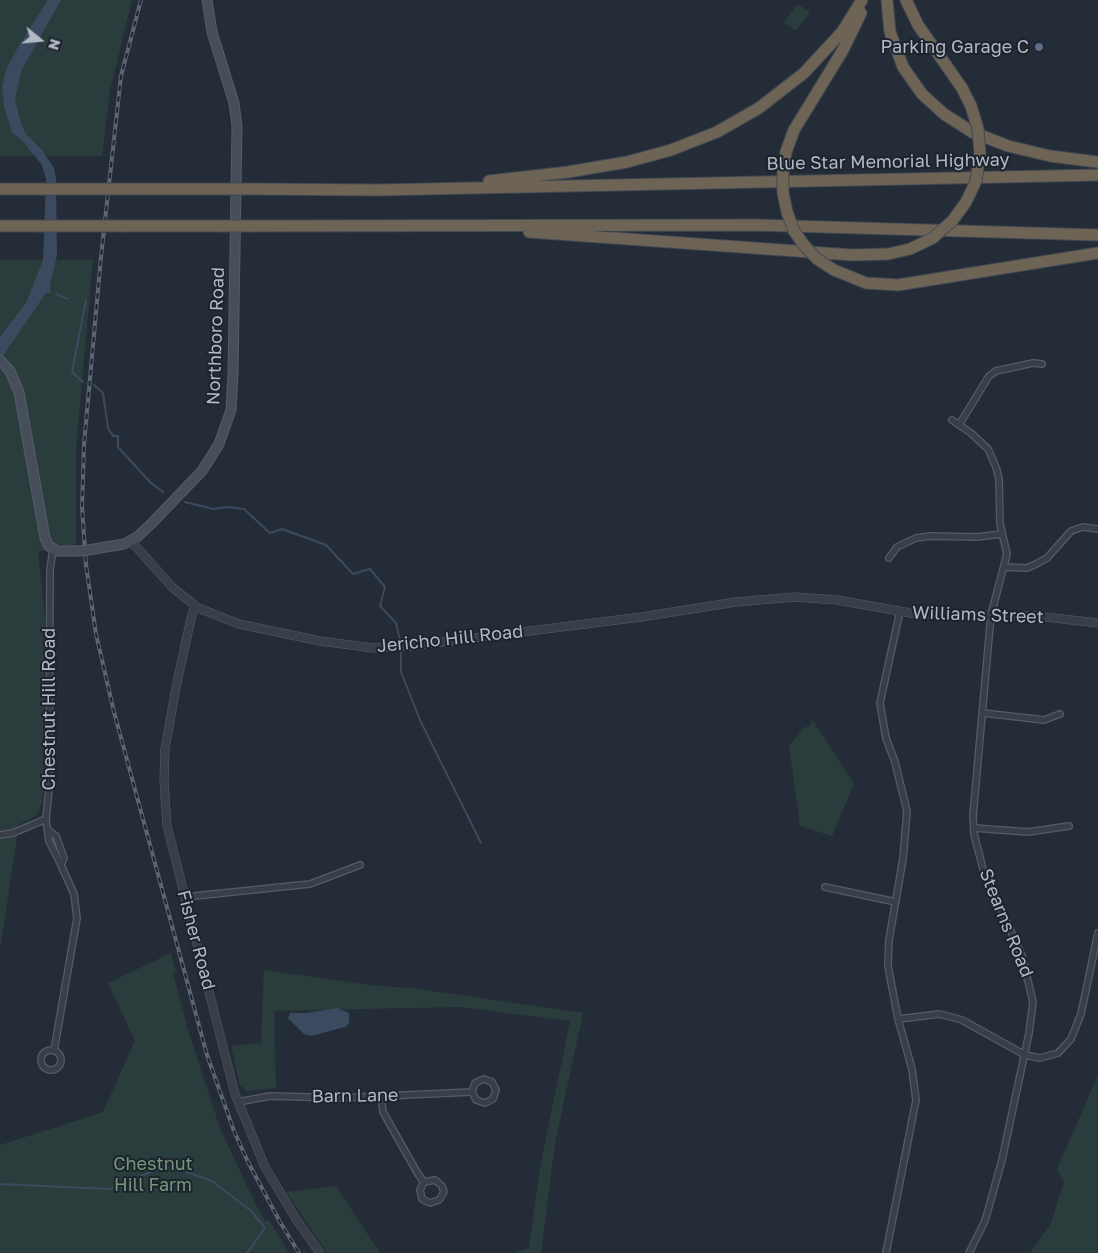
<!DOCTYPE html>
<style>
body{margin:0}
#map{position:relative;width:1098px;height:1253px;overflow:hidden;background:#242d37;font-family:"Golos Text",sans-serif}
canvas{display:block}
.north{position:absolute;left:15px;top:15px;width:50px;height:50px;-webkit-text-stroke:4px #1d242d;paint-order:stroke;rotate:107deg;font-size:14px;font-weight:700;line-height:20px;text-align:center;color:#b3b9c4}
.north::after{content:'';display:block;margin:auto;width:18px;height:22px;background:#b3b9c4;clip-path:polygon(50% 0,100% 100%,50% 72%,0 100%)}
</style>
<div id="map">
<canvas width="1098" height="1253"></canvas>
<div class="north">N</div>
</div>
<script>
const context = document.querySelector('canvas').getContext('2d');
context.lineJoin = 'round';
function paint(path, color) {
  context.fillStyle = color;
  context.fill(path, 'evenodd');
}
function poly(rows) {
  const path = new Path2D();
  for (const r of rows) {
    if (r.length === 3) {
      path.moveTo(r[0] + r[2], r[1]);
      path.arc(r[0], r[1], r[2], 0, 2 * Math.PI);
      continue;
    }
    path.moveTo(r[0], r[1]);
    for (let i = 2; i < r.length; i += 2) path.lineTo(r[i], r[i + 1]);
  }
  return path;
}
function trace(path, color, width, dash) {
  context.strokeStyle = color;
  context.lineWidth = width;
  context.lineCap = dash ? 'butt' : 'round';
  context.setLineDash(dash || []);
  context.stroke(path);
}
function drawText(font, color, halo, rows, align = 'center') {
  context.font = font + ' "Golos Text",sans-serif';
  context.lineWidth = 4;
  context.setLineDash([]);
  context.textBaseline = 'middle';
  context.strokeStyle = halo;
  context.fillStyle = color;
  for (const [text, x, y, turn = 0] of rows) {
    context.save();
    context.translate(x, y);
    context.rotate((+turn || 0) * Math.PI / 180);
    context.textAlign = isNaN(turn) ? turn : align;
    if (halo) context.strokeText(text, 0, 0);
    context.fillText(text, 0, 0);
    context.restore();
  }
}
paint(poly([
 [0,0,132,0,110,91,102,156,0,156],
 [798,4,810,13,796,31,784,22],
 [0,260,93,260,76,449,76,548,38,551,45,619,43,800,37,815,19,825,0,949],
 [812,719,854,784,832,836,800,826,789,745,805,727,810,727],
 [171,953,176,972,173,973,188,1030,220,1128,254,1201,265,1221,269,1220,289,1253,0,1253,0,1145,103,1112,135,1041,108,983],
 [264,970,378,986,411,988,583,1013,555,1143,541,1253,515,1253,529,1248,540,1167,570,1021,459,1007,274,1011,276,1088,248,1091,240,1086,231,1046,261,1043],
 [1098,1075,1098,1253,1030,1253,1051,1224,1064,1181,1057,1169],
 [336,1186,378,1250,381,1253,327,1253,286,1192]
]), '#2a3c3c');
paint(poly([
 [48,0,61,0,21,71,15,100,20,120,26,134,42,150,54,168,56,179,57,255,50,285,51,293,46,293,0,360,0,337,26,303,43,260,46,179,42,165,21,139,12,132,4,106,2,88,6,70,17,49],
 [337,1008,349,1013,349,1024,345,1027,311,1036,304,1034,288,1018,290,1013,306,1013]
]), '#3c4a5f');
trace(poly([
 [56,294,68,299],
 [83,382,72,372,86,300],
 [94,385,103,393,108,428,113,436,118,436,118,447,150,482,163,492],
 [185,502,213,509,227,507,244,509,270,533,282,529,326,545,353,574,370,569,385,587,380,606,396,623,400,640],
 [401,651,401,672,420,720,481,843],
 [0,1184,109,1189,163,1167,175,1168,212,1181,251,1211,265,1228,247,1253]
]), '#3c4a5f', 2);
const minor = poly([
 [952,420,971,433,988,449,996,467,999,479,1000,524,1007,554,991,615,973,816,974,834,983,869,1022,956,1033,1002,1029,1033,1002,1160,985,1221,969,1253],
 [959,425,989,376,996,371,1033,363,1042,364],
 [889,558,897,547,916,538,930,536,977,537,1001,534],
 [1004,567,1027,568,1036,564,1047,558,1071,531,1083,527,1098,529],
 [983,713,1044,720,1060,714],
 [974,828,1028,832,1069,826],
 [49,831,56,836,64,858,61,865,49,841,46,819,49,789,50,570,53,549],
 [0,835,13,833,46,819],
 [825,887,896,902],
 [185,897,310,884,360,865],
 [898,1019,940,1014,962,1020,1025,1055,1040,1058,1058,1053,1071,1039,1081,1014,1098,933],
 [51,1060,10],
 [54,1051,77,918,74,894,61,865],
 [381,1096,383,1112,418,1174,424,1182,435,1180,442,1186,444,1192,439,1200,430,1203,422,1199,420,1190,424,1182],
 [238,1102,270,1096,339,1098,472,1092,476,1100,485,1103,493,1099,496,1090,492,1082,484,1079,475,1083,472,1092],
 [886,1253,916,1100,912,1069,898,1019,888,966,889,940,903,859,907,811,895,762,886,738,880,703,900,611]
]);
const tertiary = poly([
 [131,541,172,587,198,608,239,624,320,641,373,648,411,646,641,617,736,602,795,597,837,600,916,614,1036,616,1098,623],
 [195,606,192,614,177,682,165,749,164,781,167,826,235,1094,265,1167,296,1219,320,1253]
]);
const secondary = poly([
 [0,360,10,371,19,392,45,538,49,546,57,551,79,551],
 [88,550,124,544,137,537,150,525,202,471,219,444,231,410,233,374,237,126,234,103,212,32,207,0]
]);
const motorway = poly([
 [887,0,890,32,903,67,922,94,944,114,972,132,1008,146,1050,156,1098,162],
 [906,0,918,25,962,88,971,106],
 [794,130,843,50,861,13],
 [489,181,568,172,627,162,671,150,717,132,759,108,804,73,842,32,862,0],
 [0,189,33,189],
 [126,189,220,189],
 [255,189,377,190,1098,175],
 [0,226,33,226],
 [122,226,220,226],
 [254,226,756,225,1098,235],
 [529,232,852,255,888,254],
 [834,270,866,283,898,285,1098,253]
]);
trace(minor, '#565c66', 8);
trace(tertiary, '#565c66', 9);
trace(secondary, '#565c66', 11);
trace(motorway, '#434953', 13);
trace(minor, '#383f48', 5.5);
trace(tertiary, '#383f48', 8);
trace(secondary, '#464e5a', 9);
trace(motorway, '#6d6456', 11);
const rail = poly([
 [141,0,121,76,101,257,84,445,82,507,86,565,96,634,114,712,207,1055,234,1131,248,1162,280,1222,299,1253]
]);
trace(rail, '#5c6571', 4);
trace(rail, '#1d242d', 2, [5.5]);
const secondaryBridge = poly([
 [79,551,88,550]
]);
const motorwayBridge = poly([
 [794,130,786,152,783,172,783,193,787,212,794,231,804,245,817,259,834,270],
 [33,189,126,189],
 [220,189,255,189],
 [33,226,122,226],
 [220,226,254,226],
 [888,254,910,249,933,238,953,220,966,202,976,181,980,154,978,129,971,106]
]);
trace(secondaryBridge, '#565c66', 11, []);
trace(motorwayBridge, '#434953', 13, []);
trace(secondaryBridge, '#464e5a', 9);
trace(motorwayBridge, '#6d6456', 11);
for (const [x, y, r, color] of [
 [1039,47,5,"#5c6f8a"]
]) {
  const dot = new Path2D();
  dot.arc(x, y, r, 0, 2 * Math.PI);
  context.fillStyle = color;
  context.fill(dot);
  trace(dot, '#1d242d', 2);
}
drawText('18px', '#b3b9c4', '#1d242d', [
 ["Parking Garage C",1029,47]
], 'right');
drawText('18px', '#b3b9c4', '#1d242d', [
 ["Blue Star Memorial Highway",888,162,-1],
 ["Northboro Road",216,336,-88],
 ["Williams Street",978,615,2],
 ["Jericho Hill Road",450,639,-6],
 ["Chestnut Hill Road",49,709,-90],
 ["Stearns Road",1006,923,68],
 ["Fisher Road",196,940,75],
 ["Barn Lane",355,1096,-1]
]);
drawText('18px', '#74977c', '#1d242d', [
 ["Chestnut",153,1164],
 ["Hill Farm",153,1185]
]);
</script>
